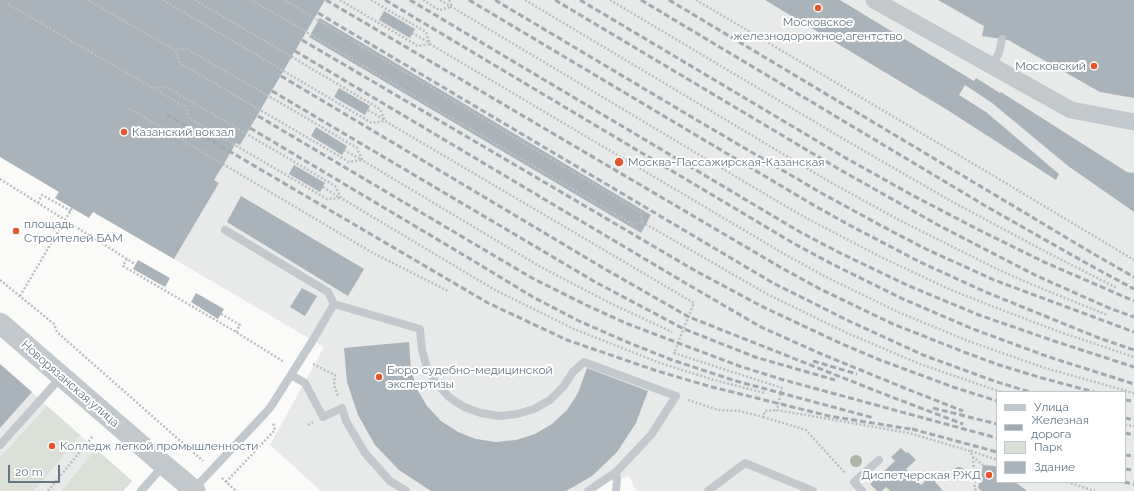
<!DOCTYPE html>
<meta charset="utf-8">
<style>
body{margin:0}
#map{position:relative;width:1134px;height:491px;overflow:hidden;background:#fafaf8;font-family:Raleway,sans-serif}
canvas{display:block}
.legend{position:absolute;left:996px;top:391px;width:130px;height:92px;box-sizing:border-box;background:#fff;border:1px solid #c1c8cd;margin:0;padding:5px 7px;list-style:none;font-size:12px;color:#657683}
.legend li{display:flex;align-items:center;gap:8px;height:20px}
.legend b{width:20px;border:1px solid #c1c8cd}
.scale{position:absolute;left:8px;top:465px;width:52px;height:18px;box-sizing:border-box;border:2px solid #657683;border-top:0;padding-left:5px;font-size:12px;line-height:14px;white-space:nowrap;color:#657683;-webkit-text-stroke:3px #fff;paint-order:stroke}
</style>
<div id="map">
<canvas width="1134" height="491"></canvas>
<ul class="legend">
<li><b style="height:5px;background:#c3c8cc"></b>Улица</li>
<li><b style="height:5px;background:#a2aab0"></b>Железная дорога</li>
<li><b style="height:11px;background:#dadfd7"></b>Парк</li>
<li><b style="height:11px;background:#aab3b9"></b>Здание</li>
</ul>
<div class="scale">20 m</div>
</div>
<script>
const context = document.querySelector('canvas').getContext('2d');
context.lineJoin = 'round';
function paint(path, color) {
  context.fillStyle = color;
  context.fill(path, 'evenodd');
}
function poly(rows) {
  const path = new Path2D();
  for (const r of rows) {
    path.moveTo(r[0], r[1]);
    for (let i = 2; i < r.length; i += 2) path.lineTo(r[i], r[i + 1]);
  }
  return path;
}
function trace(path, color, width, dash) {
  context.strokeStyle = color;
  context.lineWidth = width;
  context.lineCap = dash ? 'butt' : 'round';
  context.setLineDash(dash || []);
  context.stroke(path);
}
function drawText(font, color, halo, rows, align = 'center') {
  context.font = font + ' Raleway,sans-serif';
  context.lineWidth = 4;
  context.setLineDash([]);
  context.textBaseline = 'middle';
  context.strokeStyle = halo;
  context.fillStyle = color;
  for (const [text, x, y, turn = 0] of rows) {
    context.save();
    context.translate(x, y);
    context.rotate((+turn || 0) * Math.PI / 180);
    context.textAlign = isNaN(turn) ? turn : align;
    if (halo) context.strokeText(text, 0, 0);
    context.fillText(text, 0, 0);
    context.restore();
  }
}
paint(poly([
 [325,0,765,0,949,111,965,85,992,103,1068,166,1134,212,1134,491,636,491,629,476,605,483,594,491,321,491,270,445,324,347,174,259,219,183,214,180,228,157,236,143,240,145],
 [997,392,1125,392,1125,482,997,482],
 [840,0,1134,0,1134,173,1127,172,1001,92,1000,93,974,81],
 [0,364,132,481,123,491,0,491]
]), '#e8e9e9');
paint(poly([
 [47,406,80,435,34,491,0,491,0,458],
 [96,449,132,481,123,491,62,491]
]), '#dadfd7');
paint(poly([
 [0,0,325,0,240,145,236,143,228,157,214,180,219,183,174,259,93,212,89,218,55,198,59,192,0,157],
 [765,0,840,0,974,81,976,78,1000,93,1001,92,1127,172,1134,173,1134,212,1068,166,992,103,965,85,959,95,986,112,1059,174,1056,180,949,111],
 [938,0,1134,0,1134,98,1100,92,1008,40,982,36,984,26],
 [384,11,415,29,410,38,379,20],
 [320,18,651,215,641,233,309,37],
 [339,88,370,106,365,115,334,97],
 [316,127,347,146,342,155,311,136],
 [294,165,325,183,320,192,289,174],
 [241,196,364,269,348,296,227,222],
 [138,260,170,278,165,287,133,269],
 [302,288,317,296,305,316,290,307],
 [196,293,224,309,218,319,191,302],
 [409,342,411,370,417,389,427,406,441,421,458,432,476,439,496,442,516,440,535,434,552,424,567,410,578,393,587,368,648,391,636,423,617,452,592,476,566,491,431,491,399,470,375,445,358,415,347,382,344,348],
 [0,364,32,392,0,428],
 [901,448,906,453,908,452,916,460,906,469,921,485,930,476,943,491,890,491,886,487,882,491,877,491,870,484,895,461,891,457],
 [983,465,995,466,997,468,997,482,1015,482,1027,491,982,491,978,488]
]), '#aab3b9');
trace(poly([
 [88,0,175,50,187,49,303,116,357,148,362,160,539,266,612,304,672,332],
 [163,0,372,123,385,121],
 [195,0,380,109,385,121,694,303,674,353,782,388,777,410,909,433,970,451,973,457,983,465],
 [252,0,632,224,642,222,640,212,284,0],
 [340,0,418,46,430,44],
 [371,0,426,32,430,44,786,255,826,277,898,312,968,341,1045,368,1134,393],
 [423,0,439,10,451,7],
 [440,0,770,197,808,219,881,257,949,289,984,303,1057,331,1134,357],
 [449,0,452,6],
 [525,0,830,182,899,220,999,270,1033,285,1107,315],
 [610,0,852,144,951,201,1048,253,1117,288],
 [696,0,1004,182,1134,260],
 [8,4,153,88,166,87,281,154,335,186,341,198,495,290,574,329,660,363,714,380,765,393],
 [412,33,430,43],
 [175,50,180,63,349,162,362,160],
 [153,88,186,107,189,118,327,199,341,198],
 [130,109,373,253,448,291],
 [368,110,385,120],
 [344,150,362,160],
 [0,179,135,264],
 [323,187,340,198],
 [38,203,42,195,71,211],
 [642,222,767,294,847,333,920,364,1001,392],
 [127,259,123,266,236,332,284,362],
 [0,280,54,324,57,332,203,461],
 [20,296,72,208],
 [221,314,240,325,236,332],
 [313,364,335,375,334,385,338,396],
 [688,400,718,410,740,411,763,417,765,411,777,410],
 [763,417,806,430,845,473],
 [308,425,313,422],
 [1125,425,1134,426],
 [971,451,997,460],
 [973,457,975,489,977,491],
 [222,478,236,491],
 [226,482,275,430,273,422],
 [1067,482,1095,491],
 [48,491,93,436]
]), '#bbbfc2', 2.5, [2, 2]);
trace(poly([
 [991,66,999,53,1002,39],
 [225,230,328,292,334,304],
 [291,375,305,383,323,417,342,408,346,421,365,453,390,481,406,491],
 [0,445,61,377],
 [194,489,270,408,313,340,334,304,420,329,422,350,427,368,436,383,449,397,464,407,481,413,499,416,517,414,534,409,550,400,563,387,573,372,584,362,676,396,651,435,616,472,617,480,616,491],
 [141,491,163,466],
 [588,491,616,472],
 [708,491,745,463,813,491],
 [862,491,854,482,879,460]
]), '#c3c8cc', 8);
trace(poly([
 [874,0,1071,110,1134,122]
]), '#c3c8cc', 17);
trace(poly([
 [0,323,164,465,195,491]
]), '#c3c8cc', 21);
trace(poly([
 [326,0,780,267,820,289,893,324,964,352,999,365,1042,378,1094,392],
 [385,0,793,243,832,264,903,299,973,329,1049,357,1134,384],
 [410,0,800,232,838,252,909,286,979,315,1054,341,1134,367],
 [469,0,815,206,851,226,920,262,988,293,1099,338,1134,350],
 [495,0,695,119,823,194,893,232,926,249,994,280,1134,332],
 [555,0,837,168,938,225,1037,276,1109,308,1134,317],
 [580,0,844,157,912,195,977,229,1044,262,1134,301],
 [641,0,989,208,1086,263,1134,289],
 [669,0,1092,253,1134,277],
 [318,13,773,283,851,322,923,355,994,381,1030,392],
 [302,40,694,270,761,306,842,344,880,360,953,387,997,401],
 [295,51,687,284,761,327,819,353,902,387,963,411],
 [281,76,605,269,689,317,889,396,963,424],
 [272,91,597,283,684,329,755,357,835,380],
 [166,114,488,303,567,340,657,371,712,387,829,416,916,430],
 [258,116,532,278,586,305,628,324,739,366,784,380,997,438],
 [250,128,472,260,533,297,579,321,627,342,672,360,736,381,874,418],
 [813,361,857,374],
 [1125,400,1134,401],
 [933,408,997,424],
 [1125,418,1134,420],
 [912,429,997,452],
 [1125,433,1134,435],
 [1125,455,1134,456],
 [1125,469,1134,470],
 [1124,482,1134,484]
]), '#a2aab0', 3, [6, 3]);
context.fillStyle = '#aab4a7';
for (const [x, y] of [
 [856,461],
 [959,473]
]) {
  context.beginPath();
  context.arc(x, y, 6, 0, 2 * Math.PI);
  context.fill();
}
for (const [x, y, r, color] of [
 [818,8,4,"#e4572e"],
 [1094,66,4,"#e4572e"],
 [124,132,4,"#e4572e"],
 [619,162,5,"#e4572e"],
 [16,231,4,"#e4572e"],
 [379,377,4,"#e4572e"],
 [52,446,4,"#e4572e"],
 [989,475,4,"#e4572e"]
]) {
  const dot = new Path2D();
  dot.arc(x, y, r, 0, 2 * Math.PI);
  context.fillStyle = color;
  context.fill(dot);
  trace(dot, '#fff', 1.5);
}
drawText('12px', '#657683', '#fff', [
 ["Московское",818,22,"center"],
 ["железнодорожное агентство",818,36,"center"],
 ["Московский",1086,66,"right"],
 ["Казанский вокзал",132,132],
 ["Москва-Пассажирская-Казанская",628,162],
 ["площадь",24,224],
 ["Строителей БАМ",24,238],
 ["Бюро судебно-медицинской",387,370],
 ["экспертизы",387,384],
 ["Колледж легкой промышленности",60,446],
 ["Диспетчерская РЖД",981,475,"right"]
], 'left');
drawText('12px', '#657683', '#fff', [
 ["Новорязанская улица",70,384,41]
]);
</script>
